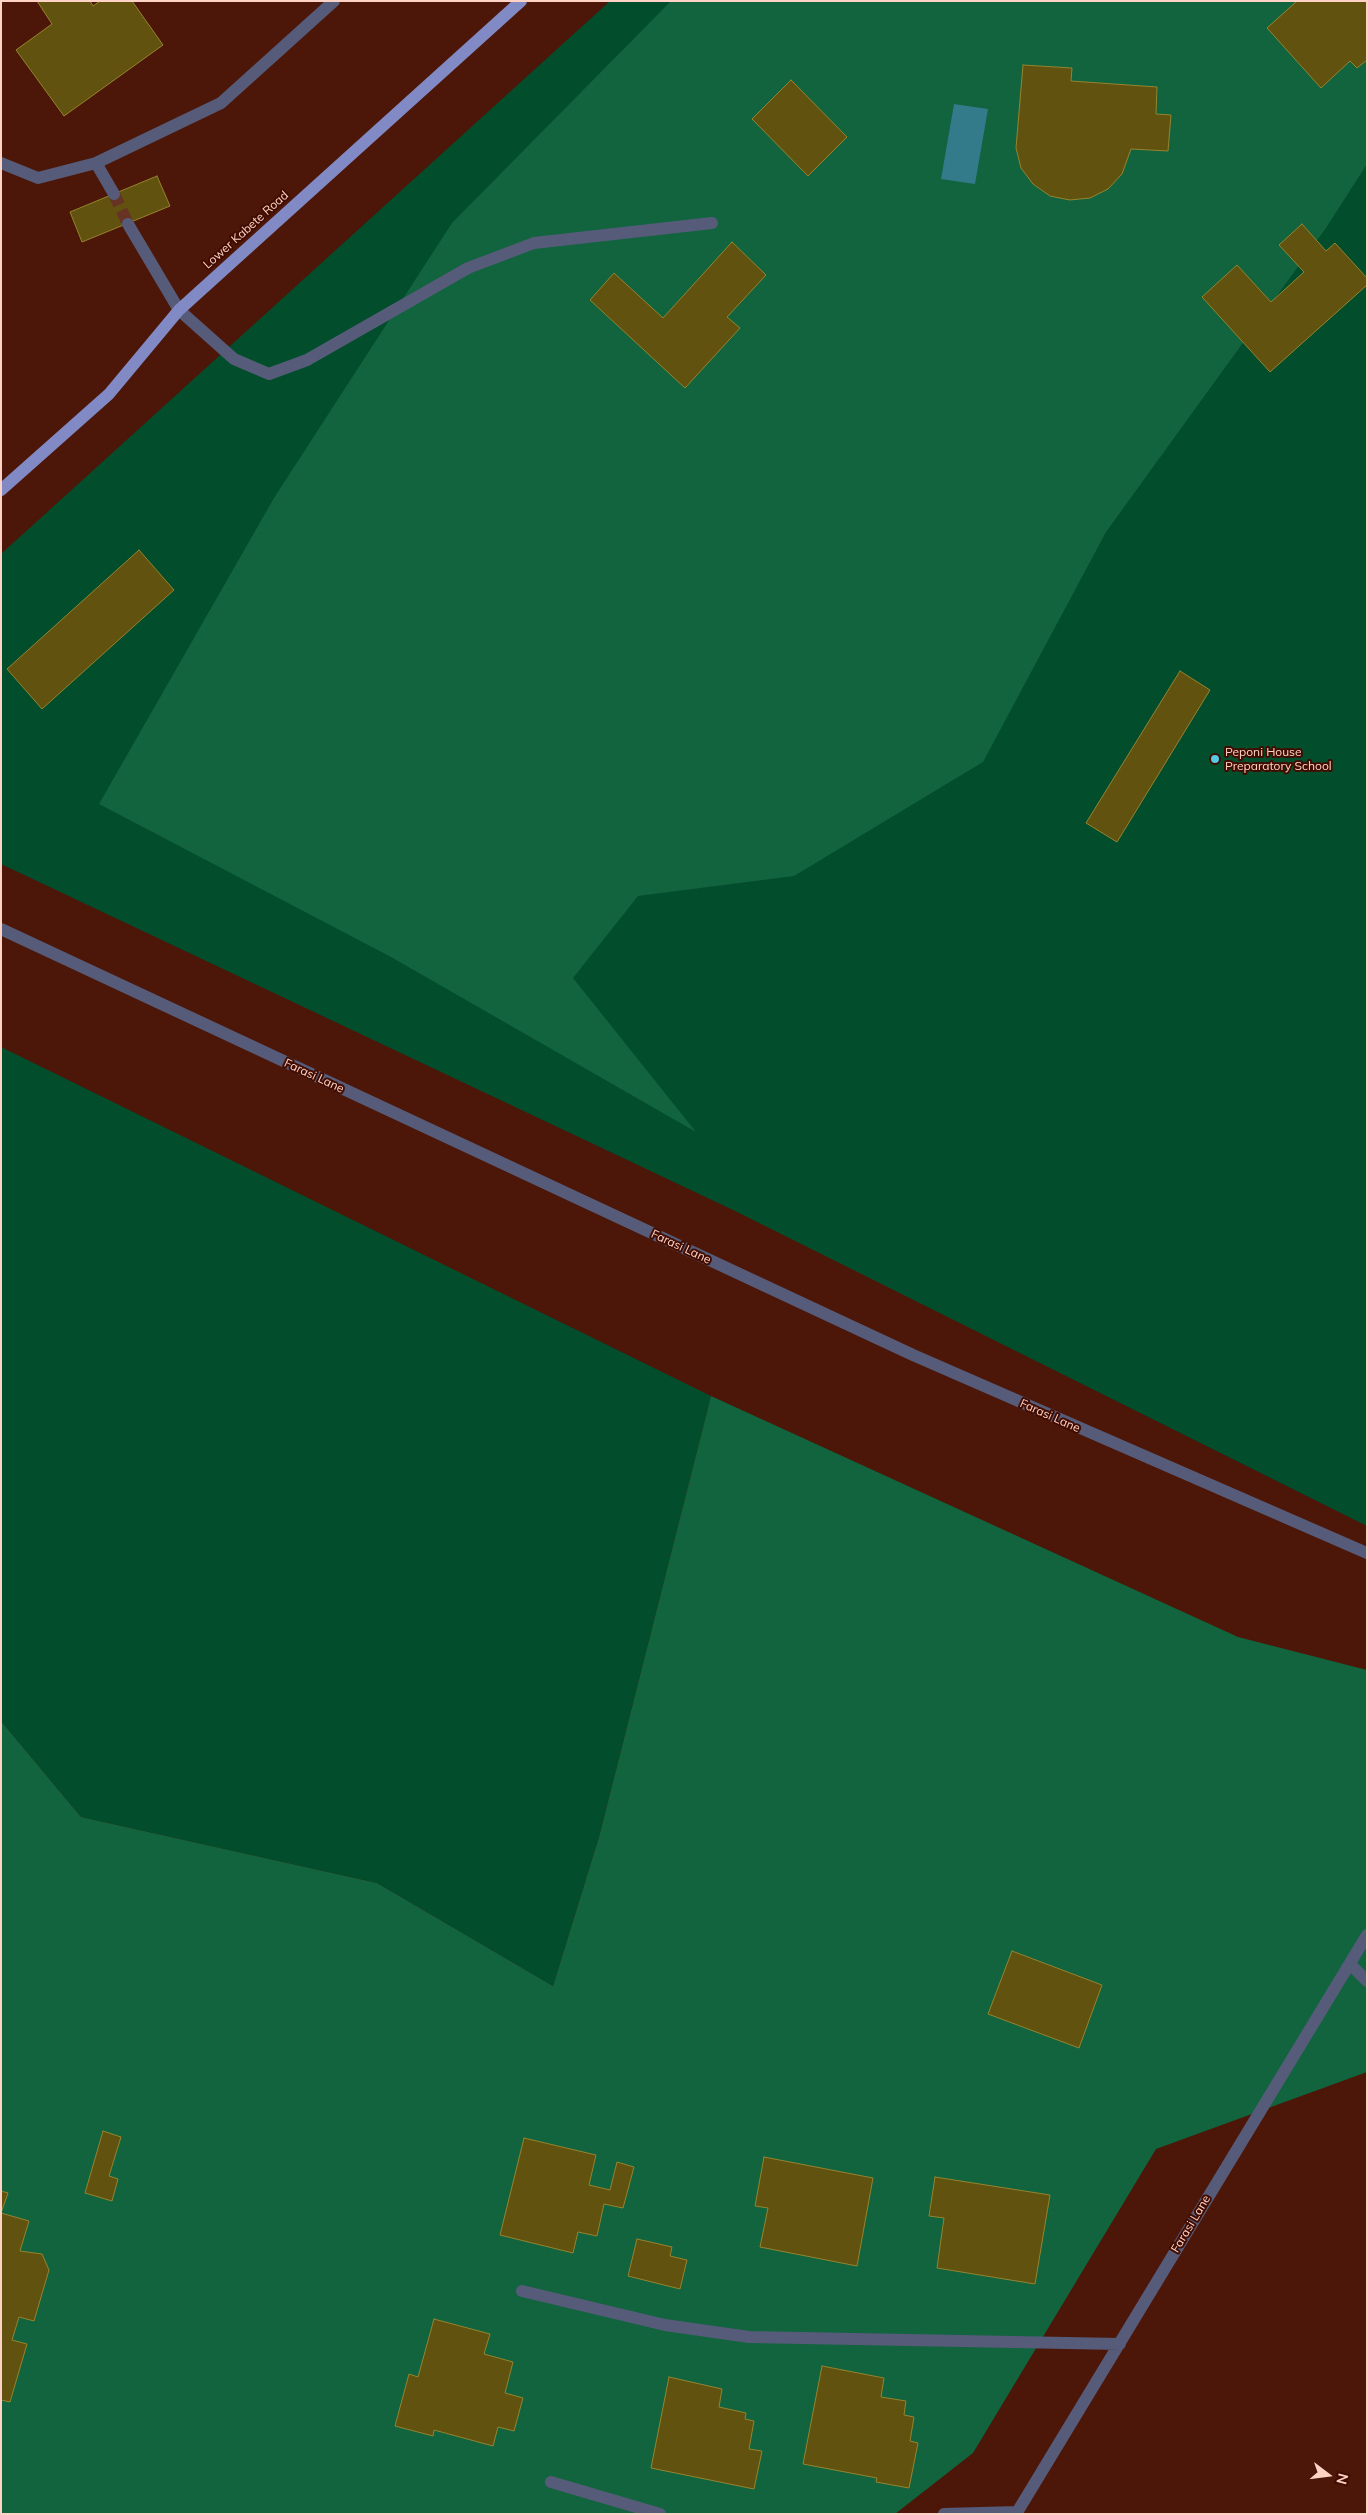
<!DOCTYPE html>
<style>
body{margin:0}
#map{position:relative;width:1368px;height:2515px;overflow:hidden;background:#4c1708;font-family:Mulish,sans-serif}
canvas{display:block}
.frame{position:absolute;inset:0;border:2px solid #fed2c5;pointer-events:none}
.north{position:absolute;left:1303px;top:2450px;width:50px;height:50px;-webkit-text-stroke:4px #410c00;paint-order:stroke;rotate:105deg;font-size:14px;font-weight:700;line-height:20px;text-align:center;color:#fed2c5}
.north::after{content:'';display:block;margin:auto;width:18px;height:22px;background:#fed2c5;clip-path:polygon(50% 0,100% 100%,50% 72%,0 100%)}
</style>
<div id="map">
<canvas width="1368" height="2515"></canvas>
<div class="frame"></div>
<div class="north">N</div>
</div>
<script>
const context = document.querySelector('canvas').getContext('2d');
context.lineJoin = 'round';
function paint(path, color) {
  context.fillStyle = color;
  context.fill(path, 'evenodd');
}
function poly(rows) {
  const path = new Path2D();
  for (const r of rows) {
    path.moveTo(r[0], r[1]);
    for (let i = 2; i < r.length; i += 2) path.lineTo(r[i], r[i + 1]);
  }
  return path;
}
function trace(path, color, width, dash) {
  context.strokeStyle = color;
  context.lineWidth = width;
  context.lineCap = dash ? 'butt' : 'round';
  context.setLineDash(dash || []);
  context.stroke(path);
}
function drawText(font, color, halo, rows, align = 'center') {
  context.font = font + ' Mulish,sans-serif';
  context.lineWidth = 4;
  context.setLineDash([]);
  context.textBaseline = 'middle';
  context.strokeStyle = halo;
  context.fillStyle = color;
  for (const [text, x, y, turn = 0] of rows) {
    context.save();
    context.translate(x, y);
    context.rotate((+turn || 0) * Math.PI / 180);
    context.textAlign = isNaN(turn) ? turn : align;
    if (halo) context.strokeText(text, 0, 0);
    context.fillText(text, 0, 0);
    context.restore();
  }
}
paint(poly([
 [610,1,1367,1,1367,1526,733,1210,1,864,1,554],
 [1,1047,711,1396,599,1837,553,1986,377,1883,81,1817,1,1721]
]), '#024d2c');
paint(poly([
 [671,1,1367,1,1367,164,1326,228,1106,532,983,762,794,876,638,896,573,978,696,1132,391,957,99,804,274,498,452,223],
 [711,1396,1238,1637,1367,1670,1367,2072,1156,2149,973,2453,895,2514,1,2514,1,1721,81,1817,377,1883,553,1986,599,1837]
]), '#11643d');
paint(poly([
 [954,104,988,109,975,184,941,179]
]), '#337a8b');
const building = poly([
 [37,1,90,1,93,6,100,1,132,1,163,45,64,116,16,50,52,24,37,1],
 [1297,1,1367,1,1367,60,1357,68,1350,61,1321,88,1267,28,1297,1],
 [1023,65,1072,68,1071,81,1157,87,1156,114,1171,115,1168,151,1131,149,1122,174,1108,189,1090,198,1070,200,1050,196,1033,184,1021,168,1016,148,1023,65],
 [791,80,847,137,808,176,752,119,791,80],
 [157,176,170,206,82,242,70,212,157,176],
 [1302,224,1326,251,1335,243,1367,278,1367,285,1270,372,1202,297,1237,265,1271,302,1304,272,1279,245,1302,224],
 [732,242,766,275,727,317,740,328,685,388,590,300,614,273,663,318,732,242],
 [139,550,174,590,42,709,7,669,139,550],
 [1180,671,1210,690,1117,842,1086,823,1180,671],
 [1012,1951,1102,1985,1079,2048,988,2014,1012,1951],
 [103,2131,121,2137,109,2176,118,2179,112,2201,85,2193,103,2131],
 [524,2138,596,2155,589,2185,610,2190,617,2162,634,2167,623,2208,604,2204,597,2236,578,2232,573,2253,500,2235,524,2138],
 [764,2157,873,2178,857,2266,760,2247,768,2208,755,2206,764,2157],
 [935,2177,1050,2195,1035,2284,937,2268,944,2218,929,2216,935,2177],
 [1,2191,8,2193,1,2213,29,2221,20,2251,42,2254,49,2270,34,2321,19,2317,12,2340,27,2344,10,2402,1,2400,1,2191],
 [637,2239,672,2247,670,2256,687,2260,680,2289,628,2276,637,2239],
 [434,2319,490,2334,484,2354,513,2362,505,2393,523,2398,514,2431,498,2427,493,2446,434,2430,433,2436,395,2426,409,2374,418,2377,434,2319],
 [822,2366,884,2378,881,2397,906,2401,904,2415,914,2417,910,2441,918,2443,909,2488,876,2482,877,2478,803,2464,822,2366],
 [669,2377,722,2389,719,2407,746,2413,745,2419,754,2421,749,2449,762,2451,754,2489,651,2468,669,2377]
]);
paint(building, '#61530f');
trace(building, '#95832f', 1);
trace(poly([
 [114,194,128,224]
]), '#673324', 12, [12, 6]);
trace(poly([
 [1,163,38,178,96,163,221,103,334,1],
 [96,163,114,194],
 [128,224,179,310,234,359,269,374,307,360,468,268,534,243,712,223],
 [1,929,913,1355,1367,1553],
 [1350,1964,1367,1981],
 [522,2291,665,2325,749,2337,1120,2344],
 [551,2482,660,2514],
 [944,2514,1017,2512],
 [1016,2514,1367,1935]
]), '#565b79', 12);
trace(poly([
 [1,490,109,394,179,310,521,1]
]), '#818ac5', 12);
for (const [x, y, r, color] of [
 [1215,759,5,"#59c8e4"]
]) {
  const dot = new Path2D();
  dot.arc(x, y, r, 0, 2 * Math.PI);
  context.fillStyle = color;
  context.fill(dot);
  trace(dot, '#410c00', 2);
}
drawText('12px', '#fed2c5', '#410c00', [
 ["Lower Kabete Road",246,230,-42],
 ["Farasi Lane",314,1076,25],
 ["Farasi Lane",681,1247,25],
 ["Farasi Lane",1050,1416,24],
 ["Farasi Lane",1191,2224,-59]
]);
drawText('12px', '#fed2c5', '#410c00', [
 ["Peponi House",1225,752],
 ["Preparatory School",1225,766]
], 'left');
</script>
